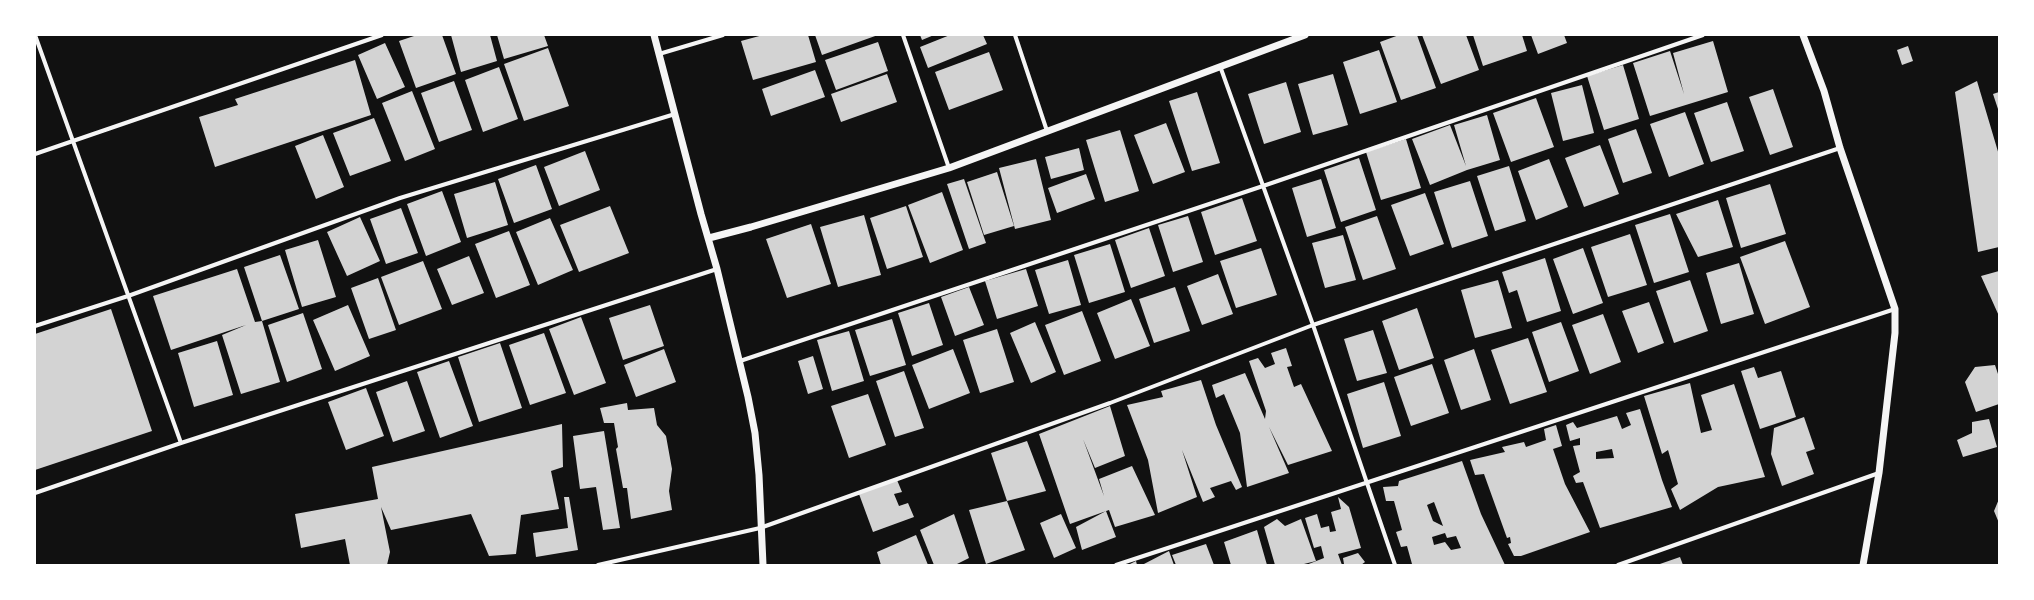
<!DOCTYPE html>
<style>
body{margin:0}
#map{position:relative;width:2034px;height:600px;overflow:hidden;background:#111;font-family:"Archivo Narrow",sans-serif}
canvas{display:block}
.frame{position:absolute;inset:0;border:36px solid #fff;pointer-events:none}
</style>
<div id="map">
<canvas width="2034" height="600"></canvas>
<div class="frame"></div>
</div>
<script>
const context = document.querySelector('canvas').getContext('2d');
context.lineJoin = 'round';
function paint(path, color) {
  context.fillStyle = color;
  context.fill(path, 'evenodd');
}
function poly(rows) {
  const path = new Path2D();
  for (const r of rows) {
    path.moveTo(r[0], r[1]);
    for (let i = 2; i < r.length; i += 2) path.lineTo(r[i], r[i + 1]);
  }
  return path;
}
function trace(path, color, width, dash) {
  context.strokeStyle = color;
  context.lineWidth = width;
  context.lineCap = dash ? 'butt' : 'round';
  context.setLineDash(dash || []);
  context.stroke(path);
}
paint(poly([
 [417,35,442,35,456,74,416,88,399,41],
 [451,35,490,35,497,61,461,72],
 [497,35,544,35,548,46,504,59],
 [763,35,808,35,816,62,753,80,741,41],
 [815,35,878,35,822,55],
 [920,35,934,35,922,40],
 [950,35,983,35,987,44,928,68,920,47],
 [1399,35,1417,35,1436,88,1401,100,1380,42],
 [1422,35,1466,35,1479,70,1441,84],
 [1473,35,1522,35,1527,51,1483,66],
 [1531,35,1564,35,1567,43,1538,54],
 [1713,41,1728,92,1650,116,1633,63,1670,51,1684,94,1673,53],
 [878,42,888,71,836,90,825,60],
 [385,43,405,87,377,99,358,55],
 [1908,46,1913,61,1902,65,1897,50],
 [548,48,569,106,524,121,504,64],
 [1379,50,1397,102,1360,114,1343,62],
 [989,52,1003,90,949,110,935,72],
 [355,60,371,115,215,167,199,117,238,105,235,99],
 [1623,65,1639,119,1604,130,1587,76],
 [499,67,518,119,483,132,465,80],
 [815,70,825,97,771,116,762,89],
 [887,74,897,102,841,122,831,94],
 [1333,74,1348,125,1313,135,1298,84],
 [454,81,472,130,439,142,421,93],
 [1977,81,1999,155,1999,247,1978,252,1955,92],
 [1286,82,1301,132,1264,144,1248,94],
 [1582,85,1594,133,1563,141,1551,93],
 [1773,89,1793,147,1770,155,1749,97],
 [412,91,435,149,405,161,382,103],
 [1197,92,1220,163,1192,171,1169,101],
 [1999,92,1999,112,1993,94],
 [1536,98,1554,147,1511,162,1493,113],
 [1727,102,1744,151,1711,162,1694,113],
 [1685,112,1704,164,1669,177,1650,124],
 [1487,115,1500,160,1467,170,1430,185,1412,139,1450,125,1466,166,1454,125],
 [374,118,391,161,350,176,333,133],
 [1166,123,1185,172,1153,184,1134,135],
 [1636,129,1652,173,1623,183,1608,139],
 [1120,130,1139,191,1105,202,1086,140],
 [323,135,344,187,316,199,295,146],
 [1406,139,1421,188,1381,200,1366,152],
 [1600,145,1619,194,1584,207,1565,158],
 [1079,148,1084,170,1051,179,1045,157],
 [585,151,600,190,559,206,544,167],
 [1359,158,1376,210,1341,222,1324,170],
 [1036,159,1051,220,1015,229,999,168],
 [1549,159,1568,207,1536,220,1518,171],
 [536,165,552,209,514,223,498,179],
 [1509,166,1526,221,1495,231,1477,176],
 [997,172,1014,226,984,235,967,182],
 [1086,174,1095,199,1057,213,1048,188],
 [964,179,986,243,969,249,947,184],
 [1321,179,1336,228,1307,237,1292,188],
 [1470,181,1488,236,1452,248,1434,192],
 [495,182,508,225,467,238,454,194],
 [1770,184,1786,234,1741,248,1726,198],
 [442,191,461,242,426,256,407,204],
 [942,192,963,250,930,263,908,205],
 [1425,193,1444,244,1410,256,1391,205],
 [1242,198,1257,241,1215,255,1201,212],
 [1718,200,1733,247,1698,257,1676,214],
 [610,206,629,253,579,272,560,225],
 [906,206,923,257,887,269,870,218],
 [401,208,418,253,386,264,370,219],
 [1670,214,1689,272,1654,283,1635,225],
 [864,215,881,275,838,287,820,227],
 [1188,216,1203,262,1173,272,1158,225],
 [1377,216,1396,269,1363,280,1345,227],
 [360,217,380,261,347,276,327,232],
 [550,218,573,270,538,285,516,232],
 [811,224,831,284,787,298,766,239],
 [1149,228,1165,276,1131,288,1115,240],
 [509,231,530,285,496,298,475,244],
 [1630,234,1647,285,1608,297,1591,247],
 [1343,235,1356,280,1325,288,1312,243],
 [318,240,336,297,302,307,285,250],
 [1785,241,1810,307,1765,324,1740,257],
 [1110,244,1125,292,1089,303,1074,255],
 [1261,248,1277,295,1236,308,1220,261],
 [1583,248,1603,303,1573,314,1553,259],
 [280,255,299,309,262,321,244,267],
 [469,256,484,293,452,305,437,269],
 [1545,258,1561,311,1527,322,1517,290,1509,293,1502,272],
 [1068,260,1081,305,1049,314,1035,270],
 [423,261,442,309,399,325,381,277],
 [1739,263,1754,314,1721,324,1706,273],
 [237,269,255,322,262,321,280,382,241,394,222,335,246,325,171,350,153,296],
 [1026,269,1038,306,997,319,985,281],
 [1999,271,1999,316,1981,276],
 [1218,274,1233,314,1202,325,1187,286],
 [378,278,396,330,369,339,351,288],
 [1498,280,1512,328,1475,338,1461,290],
 [1690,280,1708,331,1674,343,1656,291],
 [969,287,984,325,955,336,941,297],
 [1175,287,1190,331,1154,343,1139,299],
 [1131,299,1150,346,1115,359,1097,313],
 [1649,302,1664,343,1638,353,1622,311],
 [929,303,943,345,912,356,898,313],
 [348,305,370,356,335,371,313,320],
 [650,305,664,346,623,360,609,318],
 [1417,308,1434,358,1399,370,1382,321],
 [111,309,152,431,35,470,35,334],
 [1082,311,1101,361,1064,375,1045,325],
 [303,313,322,369,287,382,268,325],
 [1603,314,1621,362,1590,374,1572,325],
 [581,317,606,383,574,395,549,329],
 [892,319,906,365,870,376,855,330],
 [1035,322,1056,372,1031,383,1010,333],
 [1561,322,1579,371,1549,382,1532,332],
 [997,329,1014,382,980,393,963,340],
 [1373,330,1387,373,1357,381,1344,339],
 [849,331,864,381,832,391,817,340],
 [544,333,566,393,530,405,509,345],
 [1528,338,1547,392,1510,404,1491,350],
 [217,341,233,395,194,407,178,353],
 [500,343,522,408,479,422,458,357],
 [1286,348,1292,366,1287,367,1294,387,1301,384,1332,451,1288,465,1269,427,1289,473,1247,487,1240,433,1224,394,1216,398,1212,385,1245,373,1265,419,1266,411,1249,361,1258,358,1265,368,1275,364,1271,353],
 [664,349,676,382,636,397,624,365],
 [953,349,970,393,929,409,912,365],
 [1474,349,1491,400,1461,410,1444,360],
 [813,356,823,389,808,394,798,361],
 [449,361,473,426,440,438,417,372],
 [1432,364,1449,413,1411,426,1394,377],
 [1995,365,1998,374,1999,374,1999,404,1976,412,1965,382,1975,367],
 [1754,367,1758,378,1781,371,1796,417,1760,429,1741,371],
 [904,371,924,428,895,437,876,381],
 [1201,380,1216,425,1242,487,1236,490,1231,481,1210,488,1215,497,1203,502,1182,450,1197,497,1158,513,1148,460,1127,405,1163,397,1161,391],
 [407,381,425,431,393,442,376,392],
 [1384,382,1401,436,1363,448,1347,394],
 [1690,383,1701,433,1712,430,1701,395,1734,384,1765,477,1718,487,1680,510,1671,489,1678,484,1668,450,1662,454,1644,396],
 [366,388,384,436,346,450,328,402],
 [868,394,886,445,849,458,831,406],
 [627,403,628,410,654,408,657,425,666,436,672,469,669,491,672,510,631,519,627,488,623,488,616,449,618,447,614,423,604,423,600,408],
 [1110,406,1125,456,1095,468,1083,439,1104,496,1099,479,1132,466,1155,515,1115,527,1109,510,1070,524,1039,434],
 [1640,409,1662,480,1672,507,1600,528,1583,482,1576,483,1573,476,1580,472,1573,446,1580,445,1580,438,1570,441,1566,425,1573,422,1577,428,1617,416,1622,429,1631,425,1626,413],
 [1612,449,1614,458,1596,459,1596,452],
 [1804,417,1815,449,1806,452,1814,474,1782,486,1771,454,1774,428],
 [1989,419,1997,447,1963,457,1957,440,1972,433,1972,422],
 [562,424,563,467,551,471,559,509,521,515,516,554,489,556,471,514,391,530,381,507,390,552,387,565,350,565,345,539,301,548,295,514,378,499,372,467],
 [1556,425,1562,446,1553,449,1565,484,1590,532,1521,556,1514,556,1508,544,1511,543,1510,537,1507,538,1484,474,1475,475,1470,460,1505,452,1502,447,1524,442,1526,447,1546,440,1544,429],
 [604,431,620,528,603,530,596,487,580,489,573,436],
 [1027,441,1046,491,1007,501,991,453],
 [1462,461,1481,514,1505,565,1412,564,1407,546,1401,547,1396,532,1402,530,1394,501,1386,501,1383,487,1398,486,1399,481],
 [1434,502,1443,526,1433,521,1427,505],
 [1445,533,1447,538,1456,536,1461,548,1451,550,1445,542,1434,545,1432,537],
 [897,480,902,492,894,494,899,506,908,503,914,517,873,532,859,494],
 [564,497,569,497,578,550,536,557,533,533,568,528],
 [1338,497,1349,507,1361,548,1338,554,1342,565,1344,564,1343,558,1358,553,1365,562,1361,565,1306,565,1324,558,1321,546,1314,548,1305,518,1317,514,1321,528,1329,526,1330,532,1336,531,1331,512,1341,509],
 [1999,499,1999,523,1994,511],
 [1007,501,1025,550,986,564,969,510],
 [1106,511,1116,537,1082,550,1076,527],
 [954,514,969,558,955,565,934,565,920,530],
 [1061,514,1076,548,1054,558,1040,523],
 [1277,519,1285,526,1301,519,1316,561,1300,565,1275,565,1264,527],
 [1257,530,1267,565,1231,565,1224,542],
 [916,535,928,565,881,565,877,552],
 [1206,544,1214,565,1176,565,1172,555],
 [1169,551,1174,565,1142,565],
 [1680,557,1683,565,1657,565],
 [1136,561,1137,565,1128,565]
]), '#d3d3d3');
trace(poly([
 [35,35,181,443],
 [903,35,949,168],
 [1015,35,1047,131],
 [659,54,723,35],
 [1220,66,1313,325,1395,565],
 [35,154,382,35],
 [35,326,128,296,400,198,675,114],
 [740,361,1263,186,1703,35],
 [35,493,181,443,717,269],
 [598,565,760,528,1110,403,1313,325,1840,148],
 [1116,565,1895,309],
 [1618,565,1879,473]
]), '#f5f5f5', 4);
trace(poly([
 [654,35,701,214,717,269,748,397,755,433,759,475,763,565],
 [1803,35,1824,91,1840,148,1895,309,1895,333,1879,473,1863,565],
 [709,238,751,227,949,168,1305,35]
]), '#f5f5f5', 7);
</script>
